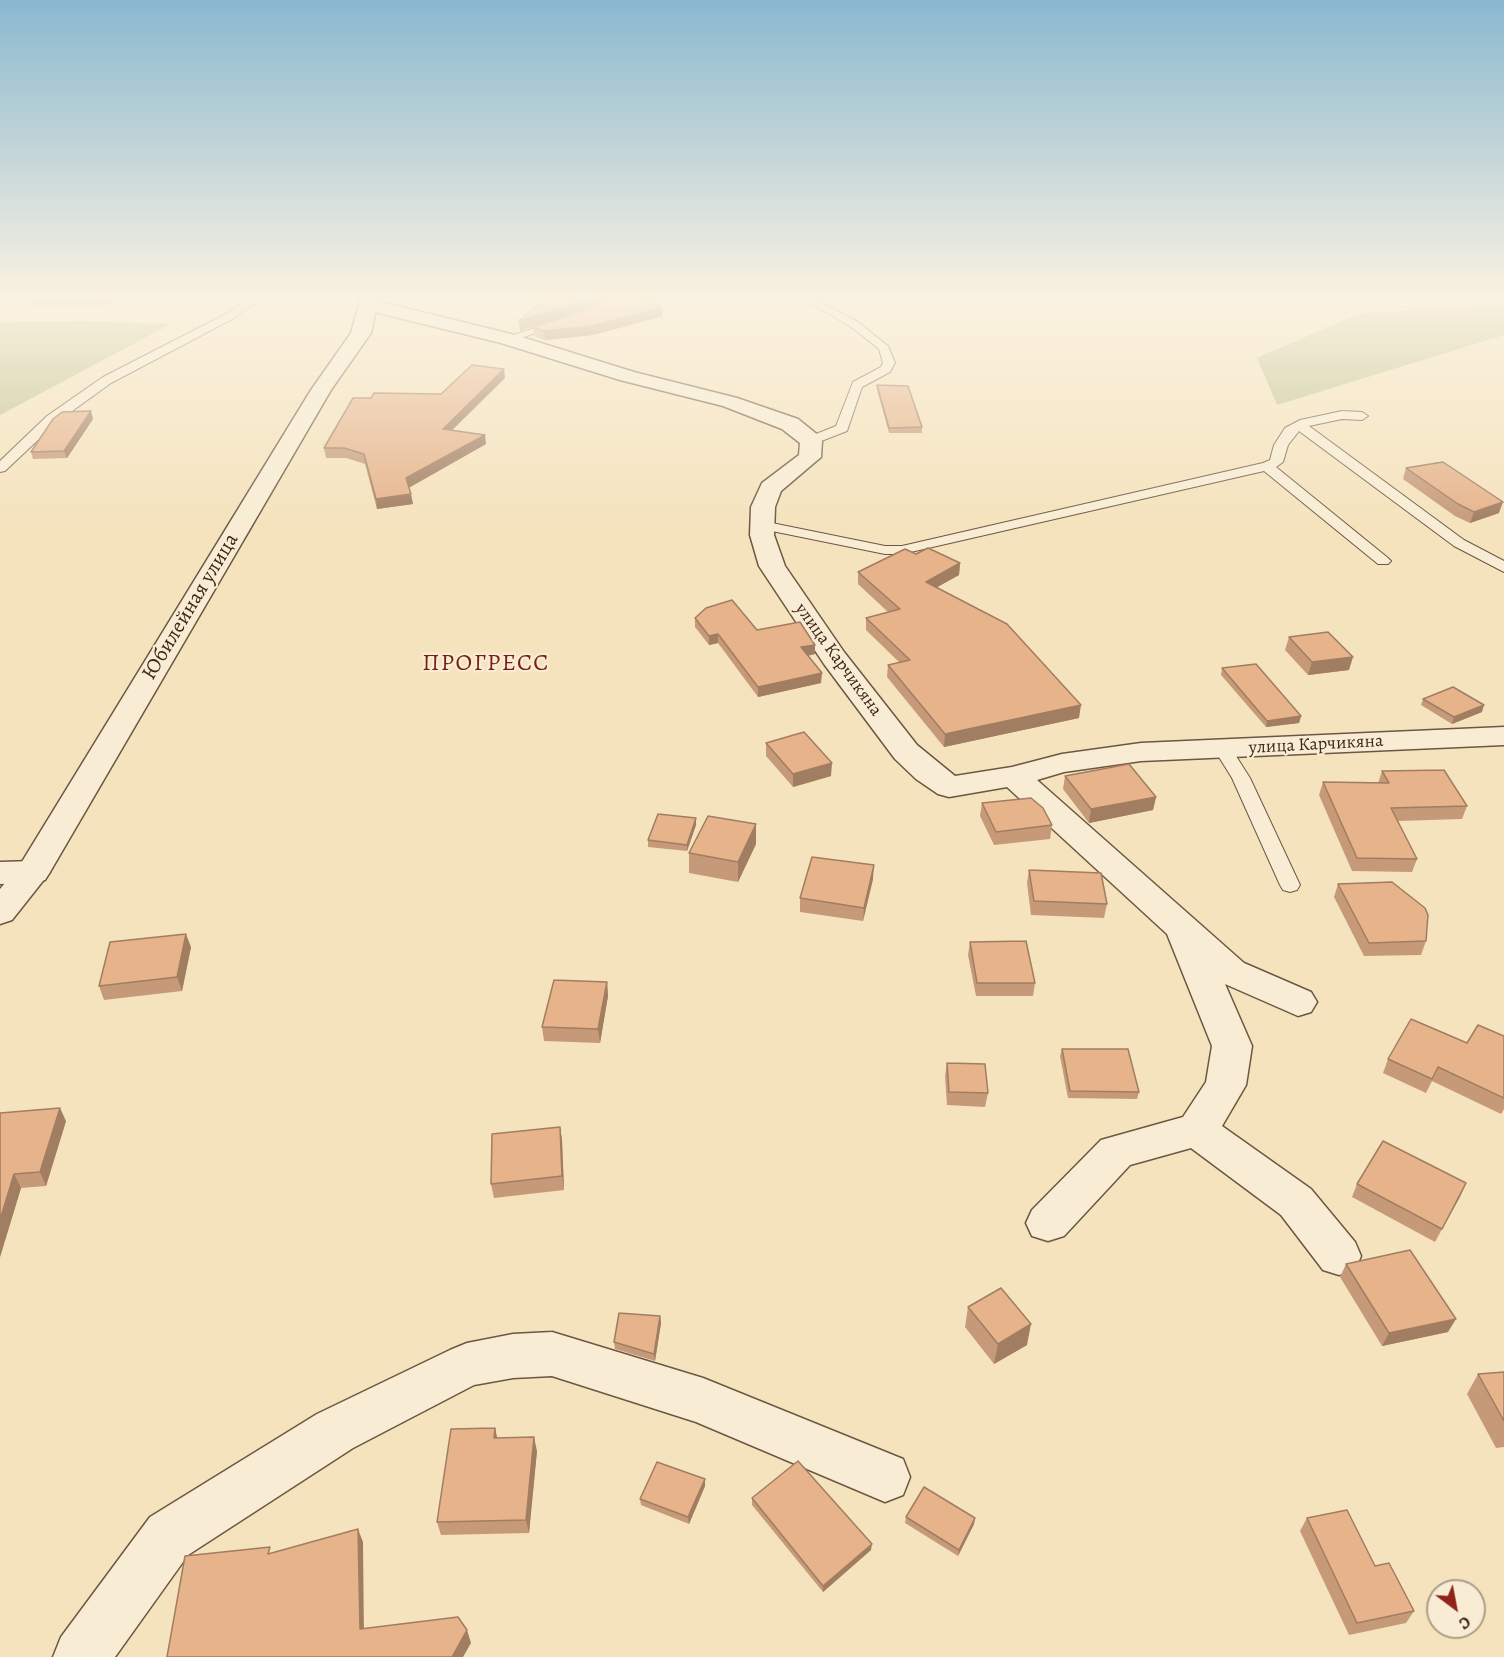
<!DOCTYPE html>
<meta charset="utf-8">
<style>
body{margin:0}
#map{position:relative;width:1504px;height:1657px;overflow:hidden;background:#f5e3bd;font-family:Alegreya,serif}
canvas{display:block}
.north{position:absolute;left:1426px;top:1579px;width:60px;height:60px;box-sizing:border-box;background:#f8edd4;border:2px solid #ae9e89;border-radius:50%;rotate:148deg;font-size:16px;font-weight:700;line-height:24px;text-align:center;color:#402719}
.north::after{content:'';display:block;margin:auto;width:21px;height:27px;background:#8f2418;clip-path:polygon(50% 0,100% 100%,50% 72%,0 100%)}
</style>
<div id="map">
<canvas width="1504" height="1657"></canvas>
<div class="north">С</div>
</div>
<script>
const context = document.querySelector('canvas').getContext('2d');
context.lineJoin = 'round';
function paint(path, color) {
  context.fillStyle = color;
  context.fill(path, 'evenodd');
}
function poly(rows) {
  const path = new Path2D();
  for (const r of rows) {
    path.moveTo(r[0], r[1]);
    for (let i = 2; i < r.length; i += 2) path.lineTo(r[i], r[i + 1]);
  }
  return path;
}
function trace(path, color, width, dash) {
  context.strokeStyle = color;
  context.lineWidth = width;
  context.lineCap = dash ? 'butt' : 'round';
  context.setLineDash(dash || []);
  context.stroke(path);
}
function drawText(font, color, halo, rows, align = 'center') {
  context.font = font + ' Alegreya,serif';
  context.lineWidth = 4.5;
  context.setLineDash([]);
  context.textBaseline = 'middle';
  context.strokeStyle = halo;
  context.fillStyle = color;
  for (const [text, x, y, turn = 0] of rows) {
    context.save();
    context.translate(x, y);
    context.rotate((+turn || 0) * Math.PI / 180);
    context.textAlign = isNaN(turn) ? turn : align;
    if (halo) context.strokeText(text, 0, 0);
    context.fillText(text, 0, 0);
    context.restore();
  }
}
paint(poly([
 [1504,304,1504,335,1277,405,1257,358,1358,314],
 [86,321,171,324,0,415,0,322]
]), '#bfc38f');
const service = poly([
 [251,297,263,297,234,318,111,383,57,422,5,471,0,472,0,461,47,416,103,377,226,314,251,297],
 [799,297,811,297,858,322,888,346,895,363,890,372,862,387,847,431,811,445,806,444,806,438,836,426,853,382,881,367,883,363,879,349,850,326,799,297],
 [555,321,565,323,512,341,502,339,555,321],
 [1342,411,1362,412,1368,416,1362,420,1342,419,1309,426,1464,540,1504,561,1504,572,1454,546,1299,431,1288,445,1283,462,1276,467,1388,558,1391,561,1388,564,1378,564,1264,471,902,554,885,554,762,529,755,525,762,521,885,546,902,546,1263,463,1270,460,1274,445,1285,428,1300,420,1342,411],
 [1223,744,1229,745,1250,778,1300,885,1297,890,1290,892,1283,890,1280,885,1232,778,1214,749,1223,744]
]);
const minor = poly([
 [369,299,515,335,634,372,737,398,798,419,819,436,822,441,821,457,781,491,775,507,774,535,785,566,844,652,917,745,955,776,1012,767,1062,754,1141,743,1504,727,1504,745,1141,761,1064,772,1037,780,1244,963,1311,992,1317,1002,1311,1012,1298,1016,1225,984,1252,1046,1246,1085,1222,1126,1311,1189,1355,1242,1361,1256,1355,1270,1339,1275,1323,1270,1281,1215,1191,1148,1130,1165,1064,1236,1048,1241,1032,1236,1026,1223,1032,1210,1101,1140,1183,1117,1206,1082,1212,1046,1167,934,1007,787,949,797,938,794,916,779,895,759,824,664,759,566,750,535,751,507,762,483,799,455,800,443,782,429,723,406,620,380,501,343,362,309,360,305,369,299],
 [33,861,45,864,50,872,45,880,33,883,0,884,0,862,33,861],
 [552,1332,703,1378,903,1459,910,1477,903,1495,885,1502,696,1422,552,1376,513,1378,474,1385,353,1448,188,1555,115,1657,53,1657,61,1637,150,1517,317,1414,450,1350,467,1343,513,1334,552,1332]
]);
const tertiary = poly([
 [361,297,379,297,371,333,331,390,50,872,12,920,0,924,0,889,20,865,311,390,351,333,361,297]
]);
trace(service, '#6d5642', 2);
trace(minor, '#6d5642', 3);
trace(tertiary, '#6d5642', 3);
paint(service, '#f8edd4');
paint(minor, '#f8edd4');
paint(tertiary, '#f8edd4');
paint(poly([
 [0,297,19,297,17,300,0,300],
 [117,297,108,305,32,305,29,298],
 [546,297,640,297,663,316,593,335,545,340,534,336,533,327,598,307,595,306,520,331],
 [505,378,452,430,486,444,409,488,413,504,377,509,365,464,346,458,326,458,324,448,371,398,441,394],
 [877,385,922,427,922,433,889,433,877,390],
 [93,419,67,458,33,459,31,452],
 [1406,468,1499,513,1470,523,1455,516,1403,479],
 [916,554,960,563,959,575,937,587,1079,718,944,747,887,677,888,665,899,662,866,630,866,618,888,612,858,584,858,572],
 [695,618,757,630,815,645,815,654,808,656,821,683,758,697,718,643,709,645,695,627],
 [1289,637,1349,670,1308,675,1285,650],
 [1222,668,1301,716,1299,723,1266,727,1221,675],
 [1423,699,1482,712,1452,724,1421,705],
 [766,743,831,776,793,787,766,756],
 [1382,771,1467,806,1462,819,1398,821,1417,859,1412,872,1352,871,1319,795,1323,782,1378,783],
 [1065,776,1156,797,1153,810,1089,823,1063,789],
 [982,803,1052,825,1050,839,994,845,980,816],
 [696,818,696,825,687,851,648,847,648,840],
 [756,844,738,882,689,873,689,853],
 [1029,870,1107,904,1104,918,1031,915,1027,883],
 [873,879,863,921,800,912,800,898],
 [1338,884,1426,941,1421,955,1364,956,1334,897],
 [970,942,1035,983,1033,996,976,996,968,955],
 [191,947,182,991,104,1000,99,986],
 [607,982,608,996,600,1043,544,1041,542,1027],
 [1504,1036,1504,1109,1501,1114,1432,1081,1426,1093,1383,1073,1388,1059],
 [1062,1049,1139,1092,1137,1099,1068,1098,1060,1056],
 [947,1063,988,1093,985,1107,947,1105,945,1076],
 [0,1113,66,1121,46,1186,21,1188,0,1257],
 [560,1127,562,1140,564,1190,494,1198,491,1184],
 [1466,1183,1435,1242,1352,1197,1357,1184],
 [1346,1264,1448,1332,1382,1346,1340,1277],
 [968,1307,1027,1345,994,1364,965,1327],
 [660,1316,661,1323,655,1361,615,1349,614,1342],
 [1504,1372,1504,1447,1496,1448,1467,1394,1478,1374],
 [495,1428,497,1438,537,1451,529,1533,441,1535,437,1522],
 [705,1486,689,1524,641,1505,640,1499],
 [752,1498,871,1550,823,1592,752,1505],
 [906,1517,975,1518,974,1524,958,1556,905,1523],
 [1307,1518,1414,1611,1406,1623,1349,1635,1300,1531]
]), '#c69a78');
paint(poly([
 [108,297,117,297,108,305,106,298],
 [595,297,595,306,520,331,519,321],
 [662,307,663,316,593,335,545,340,544,331],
 [504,369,505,378,444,438,443,429],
 [91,411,93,419,67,458,64,451],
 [485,435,486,444,408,488,406,478],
 [411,494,413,504,377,509,376,499],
 [1503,502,1499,513,1470,523,1474,512],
 [960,563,959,575,925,594,926,582],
 [718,634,718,643,709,645,709,636],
 [815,645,815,654,801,657,801,647],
 [1353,657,1349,670,1308,675,1312,662],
 [822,673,821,683,758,697,758,687],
 [1081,705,1079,718,944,747,945,734],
 [1484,705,1482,712,1452,724,1454,717],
 [1301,716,1299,723,1266,727,1267,721],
 [832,763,831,776,793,787,793,774],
 [1156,797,1153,810,1089,823,1091,809],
 [696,818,696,825,687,851,687,845],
 [756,824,756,844,738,882,738,862],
 [874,865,873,879,863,921,864,908],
 [186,934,191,947,182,991,177,977],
 [607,982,608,996,600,1043,598,1029],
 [60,1108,66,1121,46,1186,40,1172],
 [560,1127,562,1140,564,1190,562,1176],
 [14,1174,21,1188,0,1257,0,1220],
 [1466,1183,1460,1197,1435,1242,1442,1229],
 [660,1316,661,1323,655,1361,654,1354],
 [1456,1319,1448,1332,1382,1346,1389,1333],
 [1031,1324,1027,1345,994,1364,998,1344],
 [495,1428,498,1442,494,1438],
 [534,1437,537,1451,529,1533,526,1520],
 [705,1479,705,1486,689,1524,688,1517],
 [975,1518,974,1524,958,1556,959,1550],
 [358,1529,363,1542,364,1641,360,1629],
 [872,1544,871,1550,823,1592,823,1586],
 [467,1630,471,1643,463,1657,452,1657]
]), '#a17d61');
const building = poly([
 [32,297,108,297,106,298,29,298,32,297],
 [546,297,640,297,662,307,592,326,544,331,533,327,600,306,601,298,595,297,519,321,546,297],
 [472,365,504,369,443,429,485,435,406,478,411,494,376,499,364,454,344,448,324,448,353,398,371,398,374,393,441,394,472,365],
 [877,385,908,386,922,427,889,428,877,385],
 [91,411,64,451,31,452,53,419,62,412,91,411],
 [1443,462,1503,502,1474,512,1458,504,1406,468,1443,462],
 [928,548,960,563,926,582,1007,624,1081,705,945,734,888,665,910,660,866,618,900,609,858,572,905,549,916,554,928,548],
 [732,600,757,630,800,622,815,645,801,647,822,673,758,687,718,634,709,636,695,618,706,608,732,600],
 [1328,632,1353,657,1312,662,1289,637,1328,632],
 [1256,664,1301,716,1267,721,1222,668,1256,664],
 [1453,687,1484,705,1454,717,1423,699,1453,687],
 [804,732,832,763,793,774,766,743,804,732],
 [1129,764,1156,797,1091,809,1065,776,1129,764],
 [1444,770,1467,806,1391,808,1417,859,1357,858,1323,782,1389,783,1382,771,1444,770],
 [1031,798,1043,808,1052,825,996,832,982,803,1031,798],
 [658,814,696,818,687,845,648,840,658,814],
 [708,816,756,824,738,862,689,853,708,816],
 [812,857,874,865,864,908,800,898,812,857],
 [1029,870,1101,873,1107,904,1034,901,1029,870],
 [1392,882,1425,908,1428,915,1426,941,1369,943,1338,884,1392,882],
 [186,934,177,977,99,986,110,942,186,934],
 [1026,941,1035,983,977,983,970,942,1026,941],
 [554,980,607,982,598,1029,542,1027,554,980],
 [1411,1019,1467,1043,1478,1025,1504,1036,1504,1098,1438,1067,1432,1079,1388,1059,1411,1019],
 [1062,1049,1128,1049,1139,1092,1070,1091,1062,1049],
 [947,1063,985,1064,988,1093,949,1092,947,1063],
 [60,1108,40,1172,14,1174,0,1220,0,1113,60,1108],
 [560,1127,562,1176,491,1184,492,1134,560,1127],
 [1383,1141,1466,1183,1442,1229,1357,1184,1383,1141],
 [1410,1250,1456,1319,1389,1333,1346,1264,1410,1250],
 [1001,1288,1031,1324,998,1344,968,1307,1001,1288],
 [619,1313,660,1316,654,1354,614,1342,619,1313],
 [1504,1372,1504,1421,1478,1374,1504,1372],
 [495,1428,494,1438,534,1437,526,1520,437,1522,451,1429,495,1428],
 [798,1461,872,1544,823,1586,752,1498,798,1461],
 [657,1462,705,1479,688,1517,640,1499,657,1462],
 [924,1487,975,1518,959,1550,906,1517,924,1487],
 [1347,1510,1375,1566,1389,1563,1414,1611,1357,1623,1307,1518,1347,1510],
 [358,1529,360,1629,458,1617,467,1630,452,1657,167,1657,185,1556,270,1547,268,1554,358,1529]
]);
paint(building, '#e6b38b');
trace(building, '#a17d61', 1.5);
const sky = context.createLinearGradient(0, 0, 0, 529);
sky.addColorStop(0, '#8ab8d0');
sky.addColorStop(0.56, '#faf2e1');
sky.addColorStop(1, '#faf2e100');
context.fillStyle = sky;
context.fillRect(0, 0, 1504, 529);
drawText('18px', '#402719', '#f8edd4', [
 ["улица Карчикяна",838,660,54],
 ["улица Карчикяна",1316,745,-3]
]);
drawText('21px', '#402719', '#f8edd4', [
 ["Юбилейная улица",191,607,-59]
]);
context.letterSpacing = '1.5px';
drawText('24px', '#7a1f14', '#f8edd4', [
 ["ПРОГРЕСС",486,664]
]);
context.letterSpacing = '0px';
</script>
